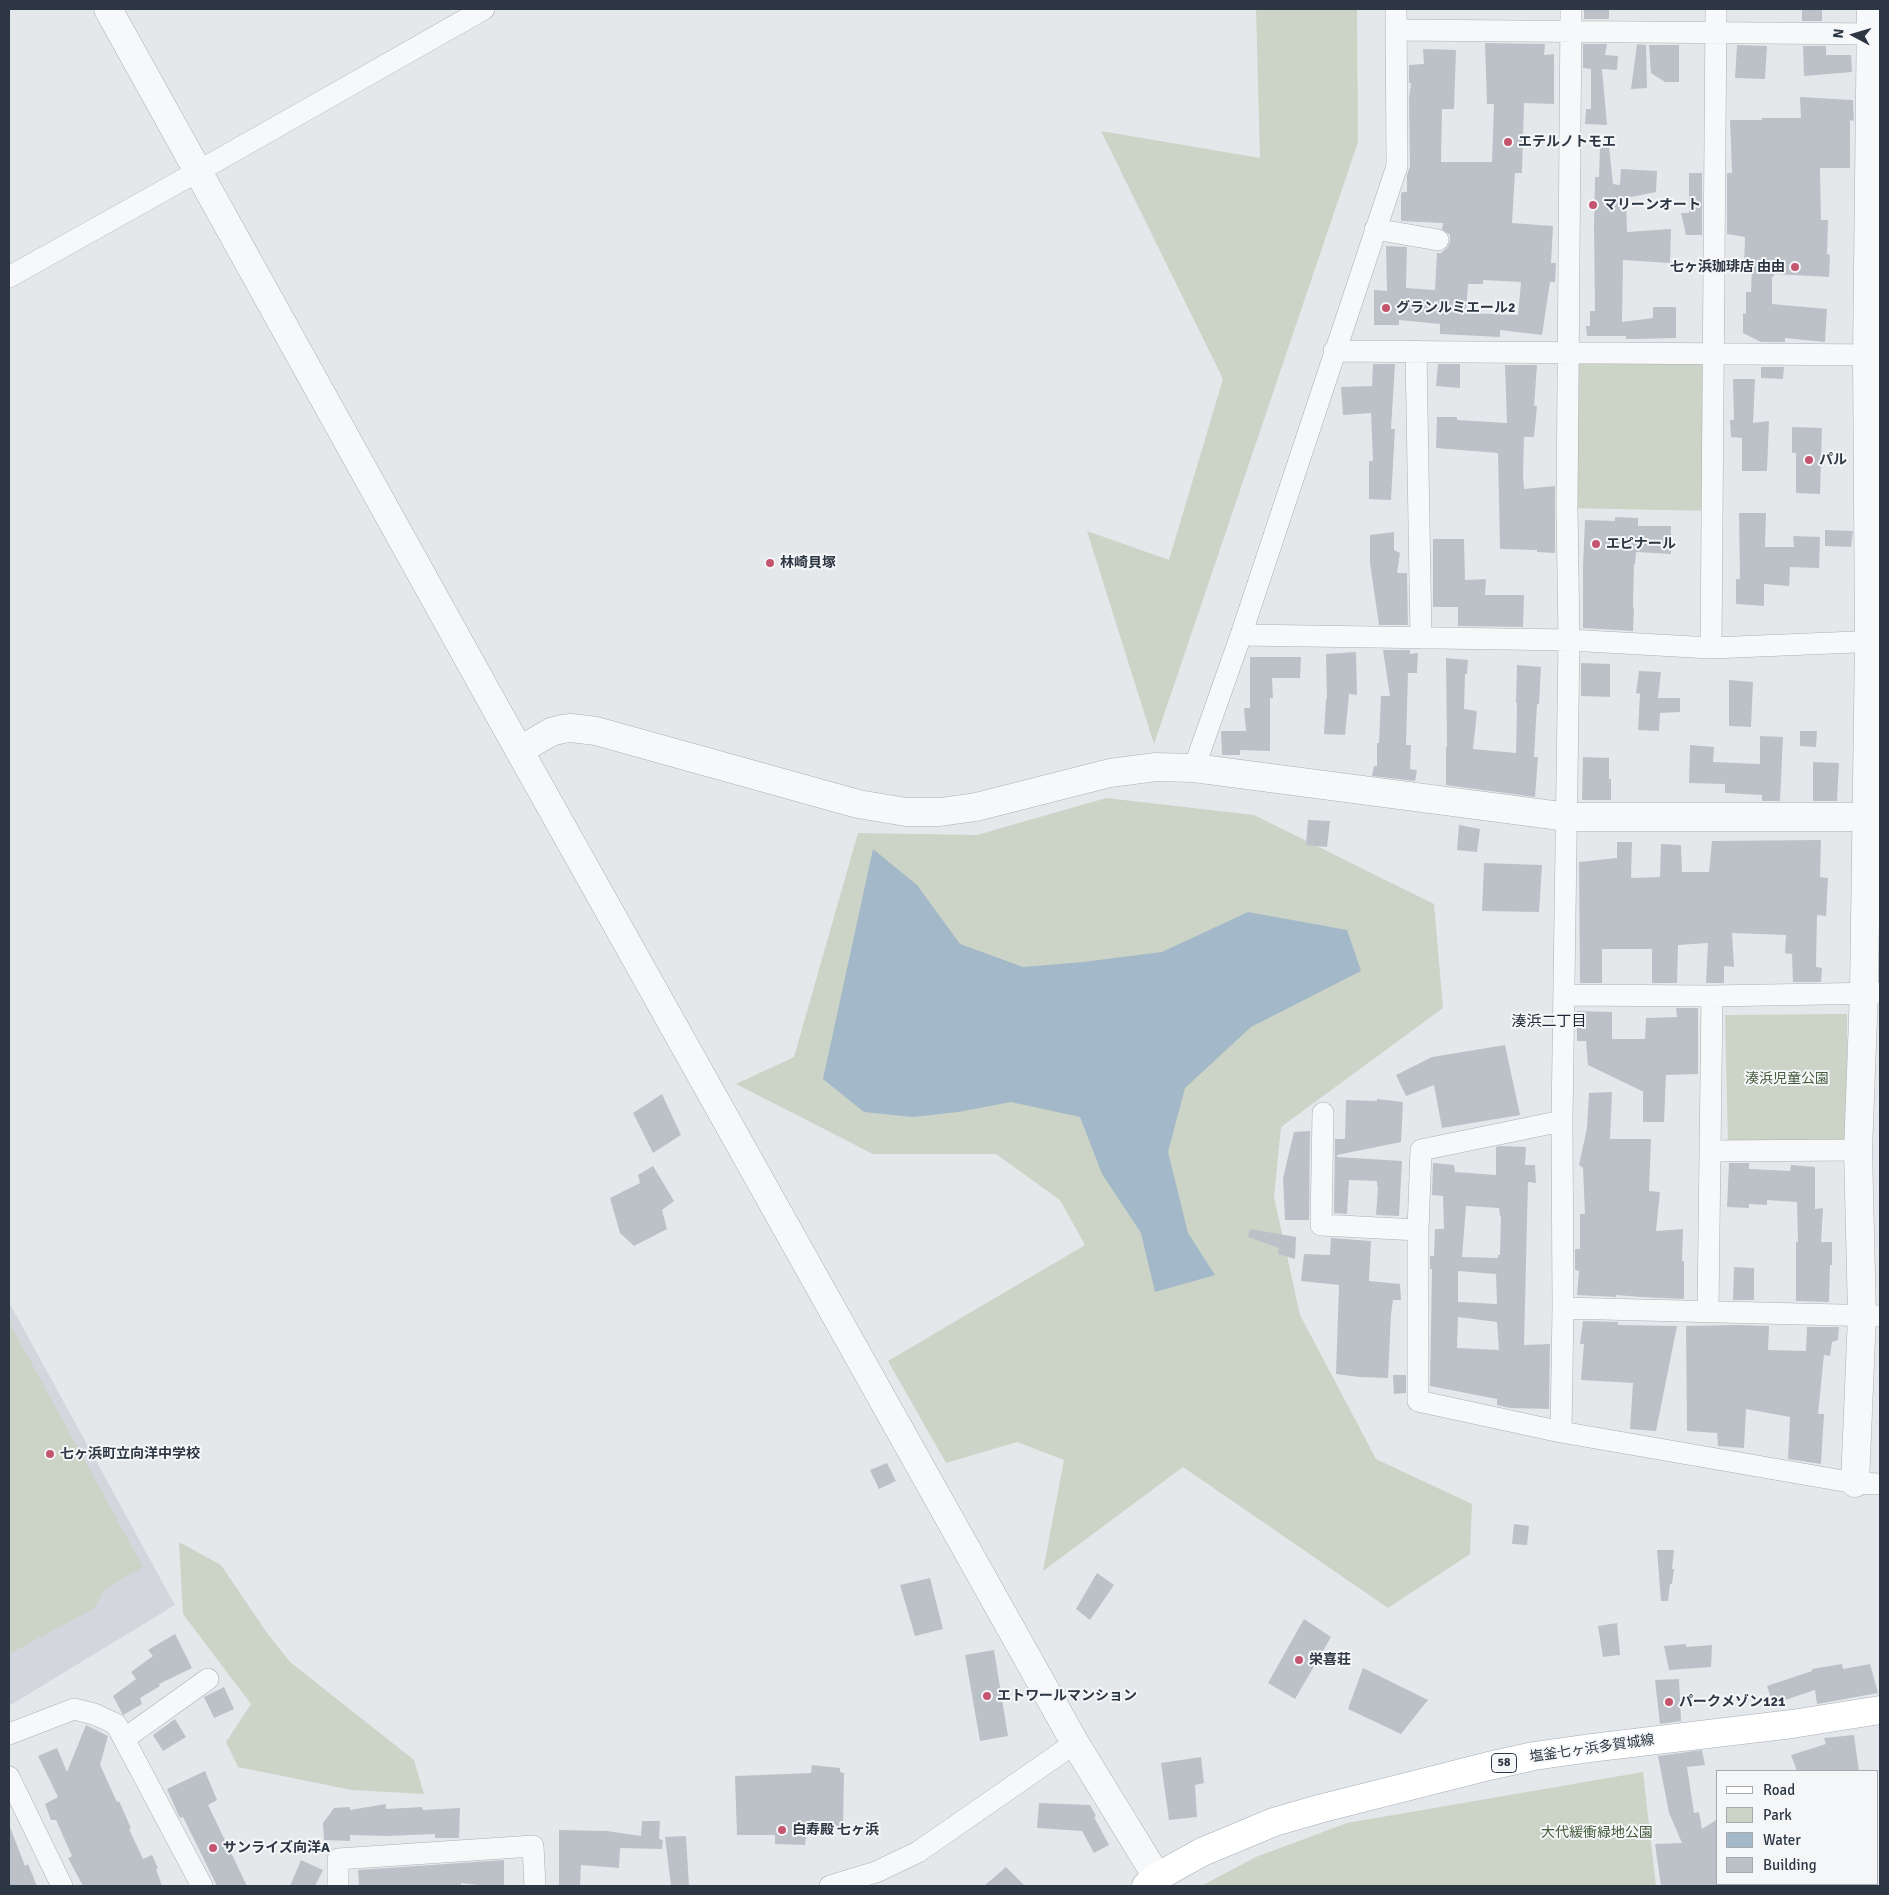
<!DOCTYPE html>
<meta charset="utf-8">
<style>
body{margin:0}
#map{position:relative;width:1889px;height:1895px;overflow:hidden;background:#e5e8eb;font-family:Signika,sans-serif}
canvas{display:block}
.frame{position:absolute;inset:0;border:10px solid #2d3743;pointer-events:none}
.legend{position:absolute;left:1716px;top:1770px;width:162px;height:115px;box-sizing:border-box;background:#f4f6f8;border:1px solid #a4aab0;margin:0;padding:6px 9px;list-style:none;font-size:15px;color:#2d3743}
.legend li{display:flex;align-items:center;gap:10px;height:25px}
.legend b{width:25px;border:1px solid #a4aab0}
.north{position:absolute;left:1829px;top:10px;width:50px;height:50px;-webkit-text-stroke:4px #f4f6f8;paint-order:stroke;rotate:276deg;font-size:14px;font-weight:700;line-height:20px;text-align:center;color:#2d3743}
.north::after{content:'';display:block;margin:auto;width:18px;height:22px;background:#2d3743;clip-path:polygon(50% 0,100% 100%,50% 72%,0 100%)}
</style>
<div id="map">
<canvas width="1889" height="1895"></canvas>
<div class="frame"></div>
<ul class="legend">
<li><b style="height:6px;background:#fff"></b>Road</li>
<li><b style="height:14px;background:#cbd4c6"></b>Park</li>
<li><b style="height:14px;background:#a3b8c8"></b>Water</li>
<li><b style="height:14px;background:#bcc1c8"></b>Building</li>
</ul>
<div class="north">N</div>
</div>
<script>
const context = document.querySelector('canvas').getContext('2d');
context.lineJoin = 'round';
function paint(path, color) {
  context.fillStyle = color;
  context.fill(path, 'evenodd');
}
function poly(rows) {
  const path = new Path2D();
  for (const r of rows) {
    path.moveTo(r[0], r[1]);
    for (let i = 2; i < r.length; i += 2) path.lineTo(r[i], r[i + 1]);
  }
  return path;
}
function trace(path, color, width, dash) {
  context.strokeStyle = color;
  context.lineWidth = width;
  context.lineCap = dash ? 'butt' : 'round';
  context.setLineDash(dash || []);
  context.stroke(path);
}
function drawText(font, color, halo, rows, align = 'center') {
  context.font = font + ' Signika,"Noto Sans JP",sans-serif';
  context.lineWidth = 4;
  context.setLineDash([]);
  context.textBaseline = 'middle';
  context.strokeStyle = halo;
  context.fillStyle = color;
  for (const [text, x, y, turn = 0] of rows) {
    context.save();
    context.translate(x, y);
    context.rotate((+turn || 0) * Math.PI / 180);
    context.textAlign = isNaN(turn) ? turn : align;
    if (halo) context.strokeText(text, 0, 0);
    context.fillText(text, 0, 0);
    context.restore();
  }
}
paint(poly([
 [9,1302,175,1605,9,1706]
]), '#d3d7dd');
paint(poly([
 [1256,9,1357,9,1358,142,1154,744,1087,531,1169,560,1223,379,1101,131,1260,158],
 [1568,352,1714,354,1712,511,1567,508],
 [1106,798,1254,815,1434,904,1443,1008,1281,1127,1274,1197,1300,1315,1376,1459,1472,1504,1470,1554,1388,1608,1183,1467,1043,1571,1064,1460,1017,1442,946,1463,888,1361,1085,1245,1060,1200,996,1154,873,1154,736,1084,794,1057,858,833,977,835],
 [1847,1014,1848,1143,1728,1145,1725,1015],
 [9,1322,143,1567,106,1588,93,1609,9,1654],
 [179,1542,221,1565,267,1633,290,1662,414,1760,424,1794,352,1790,238,1767,226,1742,251,1704,183,1614],
 [1643,1772,1656,1886,1201,1886,1256,1857,1347,1823]
]), '#cbd4c6');
paint(poly([
 [873,849,917,885,960,944,1023,967,1083,962,1162,952,1248,912,1347,930,1361,971,1251,1027,1185,1088,1168,1152,1188,1233,1215,1275,1155,1292,1141,1233,1102,1174,1080,1117,1011,1102,958,1112,913,1117,864,1112,823,1079]
]), '#a3b8c8');
paint(poly([
 [1584,9,1609,9,1609,19,1584,19],
 [1802,9,1822,9,1822,21,1802,21],
 [1485,43,1545,44,1544,55,1554,54,1554,104,1524,103,1522,173,1515,173,1512,223,1553,226,1551,263,1556,263,1555,282,1550,282,1542,335,1500,330,1500,337,1440,334,1440,324,1399,320,1399,325,1374,325,1374,290,1387,291,1386,246,1407,247,1406,288,1435,290,1437,253,1441,253,1447,248,1450,242,1450,235,1442,229,1443,223,1401,221,1401,194,1402,192,1407,192,1407,175,1410,166,1409,99,1411,83,1409,83,1409,65,1424,64,1423,49,1456,50,1454,109,1442,109,1441,162,1492,162,1494,104,1487,104],
 [1483,280,1521,282,1518,315,1466,313,1468,284,1483,284],
 [1583,44,1607,44,1605,55,1618,56,1617,70,1602,69,1607,125,1585,124,1586,109,1591,109,1591,69,1583,68],
 [1637,44,1646,45,1647,88,1631,89],
 [1649,45,1679,45,1679,82,1665,82,1651,73],
 [1737,45,1767,46,1765,79,1735,78],
 [1803,46,1826,46,1826,55,1851,55,1852,72,1804,76],
 [1800,97,1853,100,1854,121,1850,120,1850,168,1820,168,1821,220,1828,220,1827,254,1830,255,1829,277,1774,274,1774,277,1772,276,1772,304,1827,309,1825,342,1785,338,1785,342,1761,342,1743,333,1743,313,1746,314,1746,292,1751,292,1752,267,1744,267,1745,237,1727,234,1727,173,1732,173,1730,120,1762,120,1762,118,1801,118],
 [1600,147,1609,147,1613,184,1620,185,1621,169,1657,171,1656,192,1626,198,1627,232,1671,229,1670,263,1623,260,1622,322,1653,318,1653,307,1676,307,1676,338,1637,339,1626,339,1626,336,1587,336,1586,326,1590,326,1590,311,1595,311,1594,226,1595,177,1599,177],
 [1689,173,1702,173,1702,235,1686,235,1681,213,1689,213],
 [1373,364,1395,364,1391,429,1395,429,1391,500,1369,499,1369,461,1373,461,1371,413,1343,415,1341,387,1372,386],
 [1438,364,1460,364,1460,388,1436,386],
 [1505,365,1537,365,1534,406,1537,406,1534,437,1524,437,1523,475,1524,489,1555,486,1555,553,1537,552,1537,550,1500,549,1498,453,1436,448,1437,417,1457,417,1457,420,1507,423],
 [1761,367,1784,367,1783,379,1761,378],
 [1733,379,1755,379,1753,423,1769,421,1767,471,1742,471,1742,438,1731,437,1730,420,1734,420],
 [1792,427,1822,428,1820,494,1796,493,1796,453,1792,453],
 [1739,513,1766,513,1765,547,1794,547,1793,536,1820,537,1819,568,1790,567,1789,586,1764,584,1764,606,1736,604,1736,579,1740,579],
 [1615,517,1638,518,1638,526,1671,526,1671,554,1636,552,1635,564,1634,564,1633,608,1634,608,1633,631,1583,628,1583,567,1585,520,1615,521],
 [1825,530,1853,531,1851,547,1825,546],
 [1394,532,1394,550,1400,553,1397,573,1407,573,1408,625,1379,625,1370,563,1370,535],
 [1433,539,1464,539,1465,580,1486,579,1485,595,1524,595,1523,627,1458,626,1458,607,1433,607],
 [1383,650,1410,650,1410,654,1418,653,1417,673,1408,673,1406,745,1411,745,1410,769,1417,770,1415,781,1372,776,1374,766,1377,766,1377,743,1379,743,1381,696,1390,696],
 [1356,652,1357,695,1349,694,1345,735,1324,734,1326,699,1327,699,1326,654],
 [1250,657,1301,657,1300,678,1272,678,1273,698,1270,698,1270,751,1240,750,1240,755,1222,755,1221,731,1246,731,1244,708,1250,708],
 [1446,658,1468,660,1467,674,1465,674,1464,709,1477,711,1473,749,1516,753,1517,703,1516,703,1517,665,1541,667,1539,704,1537,704,1534,757,1538,757,1535,797,1446,785,1446,747,1447,747],
 [1581,663,1610,664,1610,697,1581,696],
 [1639,671,1661,672,1658,698,1680,698,1680,712,1660,713,1659,731,1638,730,1640,694,1636,693],
 [1729,680,1753,682,1751,727,1729,726],
 [1800,731,1817,731,1816,747,1800,746],
 [1760,736,1783,737,1780,801,1762,801,1762,795,1725,793,1725,784,1689,783,1690,745,1714,747,1713,762,1760,764],
 [1583,757,1609,758,1609,779,1611,779,1611,800,1582,800],
 [1813,762,1839,763,1837,801,1813,801],
 [1308,820,1330,821,1327,847,1306,845],
 [1459,825,1480,829,1477,852,1457,850],
 [1821,840,1820,877,1828,878,1826,916,1817,915,1816,967,1822,968,1821,982,1793,982,1792,954,1785,953,1786,935,1732,933,1734,967,1724,966,1724,983,1706,983,1708,943,1678,945,1677,983,1652,983,1652,949,1602,949,1602,983,1580,983,1579,862,1617,858,1617,842,1632,842,1631,878,1660,877,1661,844,1681,845,1682,872,1709,872,1712,841],
 [1484,863,1542,865,1539,912,1482,911],
 [1676,1008,1698,1008,1698,1074,1666,1075,1664,1122,1643,1122,1643,1092,1644,1092,1588,1065,1586,1041,1577,1041,1577,1011,1612,1012,1612,1039,1645,1039,1646,1018,1677,1017],
 [1505,1045,1520,1115,1442,1128,1434,1085,1406,1096,1396,1075,1432,1057],
 [1612,1092,1610,1139,1651,1139,1649,1191,1660,1192,1656,1231,1683,1229,1682,1261,1684,1261,1684,1299,1641,1297,1616,1295,1616,1297,1577,1295,1579,1271,1575,1270,1575,1249,1580,1249,1580,1214,1585,1214,1583,1168,1579,1165,1587,1128,1589,1093],
 [662,1094,681,1135,653,1153,633,1113],
 [1377,1099,1403,1102,1401,1142,1337,1155,1337,1157,1402,1161,1399,1216,1376,1215,1378,1186,1377,1186,1377,1181,1349,1180,1347,1214,1334,1213,1335,1139,1345,1139,1346,1100,1377,1101],
 [1310,1131,1309,1220,1285,1220,1283,1178,1294,1132],
 [1500,1146,1526,1147,1525,1165,1535,1165,1536,1183,1528,1182,1524,1345,1550,1344,1549,1409,1510,1408,1497,1405,1497,1399,1430,1386,1432,1269,1430,1269,1430,1256,1434,1256,1435,1229,1444,1229,1443,1196,1432,1195,1433,1163,1454,1165,1455,1172,1496,1175,1496,1147],
 [1466,1206,1499,1208,1500,1216,1501,1216,1500,1255,1498,1255,1498,1258,1462,1257],
 [1458,1271,1496,1274,1497,1304,1458,1302],
 [1458,1317,1497,1322,1499,1350,1457,1348],
 [1729,1163,1749,1163,1749,1169,1790,1171,1791,1165,1815,1167,1815,1209,1823,1208,1821,1242,1832,1242,1832,1265,1830,1265,1829,1302,1796,1301,1796,1242,1798,1242,1797,1202,1767,1200,1767,1205,1749,1204,1749,1208,1727,1207],
 [653,1166,674,1201,662,1210,667,1229,634,1246,620,1233,610,1198,640,1183,638,1175],
 [1250,1229,1296,1237,1295,1259,1278,1254,1279,1248,1248,1237],
 [1331,1238,1371,1241,1369,1281,1400,1284,1401,1300,1393,1300,1391,1314,1388,1378,1359,1377,1336,1374,1339,1285,1301,1281,1304,1254,1330,1255],
 [1734,1267,1754,1268,1754,1300,1733,1300],
 [1583,1321,1618,1322,1618,1325,1677,1326,1656,1431,1630,1429,1633,1383,1581,1380,1584,1344,1580,1344],
 [1737,1325,1769,1326,1768,1350,1806,1351,1807,1327,1839,1327,1838,1340,1832,1342,1830,1356,1824,1355,1818,1414,1824,1414,1821,1464,1788,1459,1790,1417,1746,1409,1744,1448,1718,1446,1717,1433,1687,1431,1686,1326],
 [1393,1375,1406,1375,1406,1393,1394,1394],
 [887,1463,896,1481,879,1489,870,1470],
 [1514,1524,1529,1526,1527,1545,1512,1544],
 [1657,1550,1674,1550,1672,1569,1674,1569,1672,1584,1670,1584,1668,1601,1661,1601],
 [1097,1573,1114,1585,1090,1620,1076,1609],
 [930,1578,943,1629,915,1636,900,1585],
 [1304,1619,1331,1637,1295,1699,1268,1683],
 [1617,1623,1620,1655,1603,1657,1598,1626],
 [175,1634,192,1668,159,1684,160,1686,140,1698,142,1704,123,1715,113,1696,136,1679,131,1672,153,1656,148,1650],
 [1686,1644,1686,1647,1712,1645,1711,1667,1669,1670,1664,1646],
 [994,1650,1008,1736,980,1741,965,1655],
 [1842,1664,1843,1669,1870,1664,1878,1693,1817,1704,1815,1690,1773,1704,1767,1686,1812,1671,1812,1669],
 [1363,1668,1428,1700,1401,1734,1348,1709],
 [1679,1679,1681,1721,1660,1724,1655,1680],
 [224,1687,234,1709,214,1718,204,1697],
 [175,1719,186,1737,163,1751,153,1735],
 [86,1725,108,1736,100,1765,117,1802,119,1801,131,1828,129,1829,143,1859,152,1855,158,1868,156,1869,162,1886,83,1886,68,1858,72,1856,56,1820,51,1820,45,1804,58,1797,38,1756,57,1748,67,1772],
 [1854,1735,1859,1771,1797,1771,1791,1755,1826,1744,1824,1738],
 [1702,1750,1705,1765,1687,1767,1694,1813,1699,1812,1702,1829,1718,1819,1717,1886,1661,1886,1655,1844,1682,1843,1669,1813,1658,1756],
 [1201,1757,1204,1783,1195,1785,1197,1817,1169,1820,1161,1763],
 [812,1765,840,1768,840,1772,844,1773,843,1829,807,1828,805,1845,775,1844,775,1835,737,1835,735,1776,811,1773],
 [205,1771,217,1800,208,1805,247,1886,217,1886,183,1817,180,1818,178,1814,167,1789],
 [1039,1803,1090,1805,1096,1816,1094,1817,1109,1845,1094,1853,1082,1831,1037,1828],
 [386,1804,386,1809,422,1807,423,1810,460,1808,459,1838,435,1838,435,1834,387,1836,350,1835,350,1841,324,1840,323,1823,334,1808,350,1807,350,1810],
 [642,1821,660,1821,659,1839,663,1840,662,1849,620,1848,619,1868,581,1865,580,1886,559,1885,559,1830,607,1831,641,1836],
 [9,1827,10,1827,25,1866,28,1864,37,1886,9,1886],
 [686,1836,689,1886,671,1886,665,1837],
 [301,1860,323,1870,315,1886,290,1886],
 [504,1860,504,1886,488,1886,461,1883,461,1886,359,1886,358,1870],
 [1006,1867,1025,1886,984,1886]
]), '#bcc1c8');
const minor = poly([
 [1396,30,1880,34],
 [1375,229,1438,240],
 [9,277,227,155,484,9],
 [1334,351,1880,355],
 [1416,351,1421,638],
 [1241,635,1569,640,1711,648,1880,641],
 [1711,648,1716,9],
 [1194,768,1241,635,1397,166,1396,9],
 [1564,995,1712,996,1880,993],
 [1323,1113,1321,1225,1418,1230],
 [1562,1121,1421,1150,1418,1230,1418,1401,1561,1432,1855,1483,1880,1484],
 [1711,1151,1858,1150],
 [1563,1308,1880,1316],
 [1708,1310,1712,996],
 [1561,1432,1563,1308,1562,1121,1569,640,1567,508,1571,9],
 [9,1734,74,1709,94,1714,116,1724,202,1886],
 [124,1739,208,1679],
 [9,1777,62,1886],
 [338,1886,338,1859,533,1846,535,1886],
 [830,1886,876,1872,918,1852,1075,1743]
]);
const tertiary = poly([
 [108,9,500,716,1075,1743,1157,1877],
 [520,750,551,732,562,729,571,728,596,731,858,804,906,812,940,812,976,807,1110,773,1156,767,1194,768,1568,817,1880,817],
 [1855,1483,1862,1315,1858,1150,1864,992,1869,641,1867,355,1871,9]
]);
const primary = poly([
 [1146,1886,1157,1877,1202,1852,1274,1822,1319,1809,1489,1766,1534,1756,1591,1748,1792,1724,1880,1710]
]);
trace(minor, '#aaafb5', 22);
trace(tertiary, '#aaafb5', 29);
trace(primary, '#a5adb6', 29);
trace(minor, '#f7f8fa', 21);
trace(tertiary, '#f7f8fa', 28);
trace(primary, '#fff', 28);
for (const [x, y, r, color] of [
 [1508,142,5,"#c5556f"],
 [1593,205,5,"#c5556f"],
 [1795,267,5,"#c5556f"],
 [1386,308,5,"#c5556f"],
 [1809,460,5,"#c5556f"],
 [1596,544,5,"#c5556f"],
 [770,563,5,"#c5556f"],
 [50,1454,5,"#c5556f"],
 [1299,1660,5,"#c5556f"],
 [987,1696,5,"#c5556f"],
 [1669,1702,5,"#c5556f"],
 [782,1830,5,"#c5556f"],
 [213,1848,5,"#c5556f"]
]) {
  const dot = new Path2D();
  dot.arc(x, y, r, 0, 2 * Math.PI);
  context.fillStyle = color;
  context.fill(dot);
  trace(dot, '#f4f6f8', 2);
}
for (const [x, y, w] of [
 [1504,1763,25]
]) {
  const box = new Path2D();
  box.roundRect(x - w / 2, y - 9.5, w, 19, 4);
  context.fillStyle = '#f4f6f8';
  context.fill(box);
  trace(box, '#2d3743', 1);
}
drawText('bold 12px', '#2d3743', null, [
 ["58",1504,1763]
]);
drawText('bold 14px', '#2d3743', '#f4f6f8', [
 ["エテルノトモエ",1518,142],
 ["マリーンオート",1603,205],
 ["七ヶ浜珈琲店 由由",1785,267,"right"],
 ["グランルミエール2",1396,308],
 ["パル",1819,460],
 ["エピナール",1606,544],
 ["林崎貝塚",780,563],
 ["七ヶ浜町立向洋中学校",60,1454],
 ["栄喜荘",1309,1660],
 ["エトワールマンション",997,1696],
 ["パークメゾン121",1679,1702],
 ["白寿殿 七ヶ浜",792,1830],
 ["サンライズ向洋A",223,1848]
], 'left');
drawText('14px', '#455d3c', '#f4f6f8', [
 ["湊浜児童公園",1787,1079],
 ["大代緩衝緑地公園",1597,1833]
]);
drawText('14px', '#2d3743', '#f4f6f8', [
 ["塩釜七ヶ浜多賀城線",1592,1749,-8]
]);
drawText('15px', '#1f2834', '#f4f6f8', [
 ["湊浜二丁目",1549,1022]
]);
</script>
